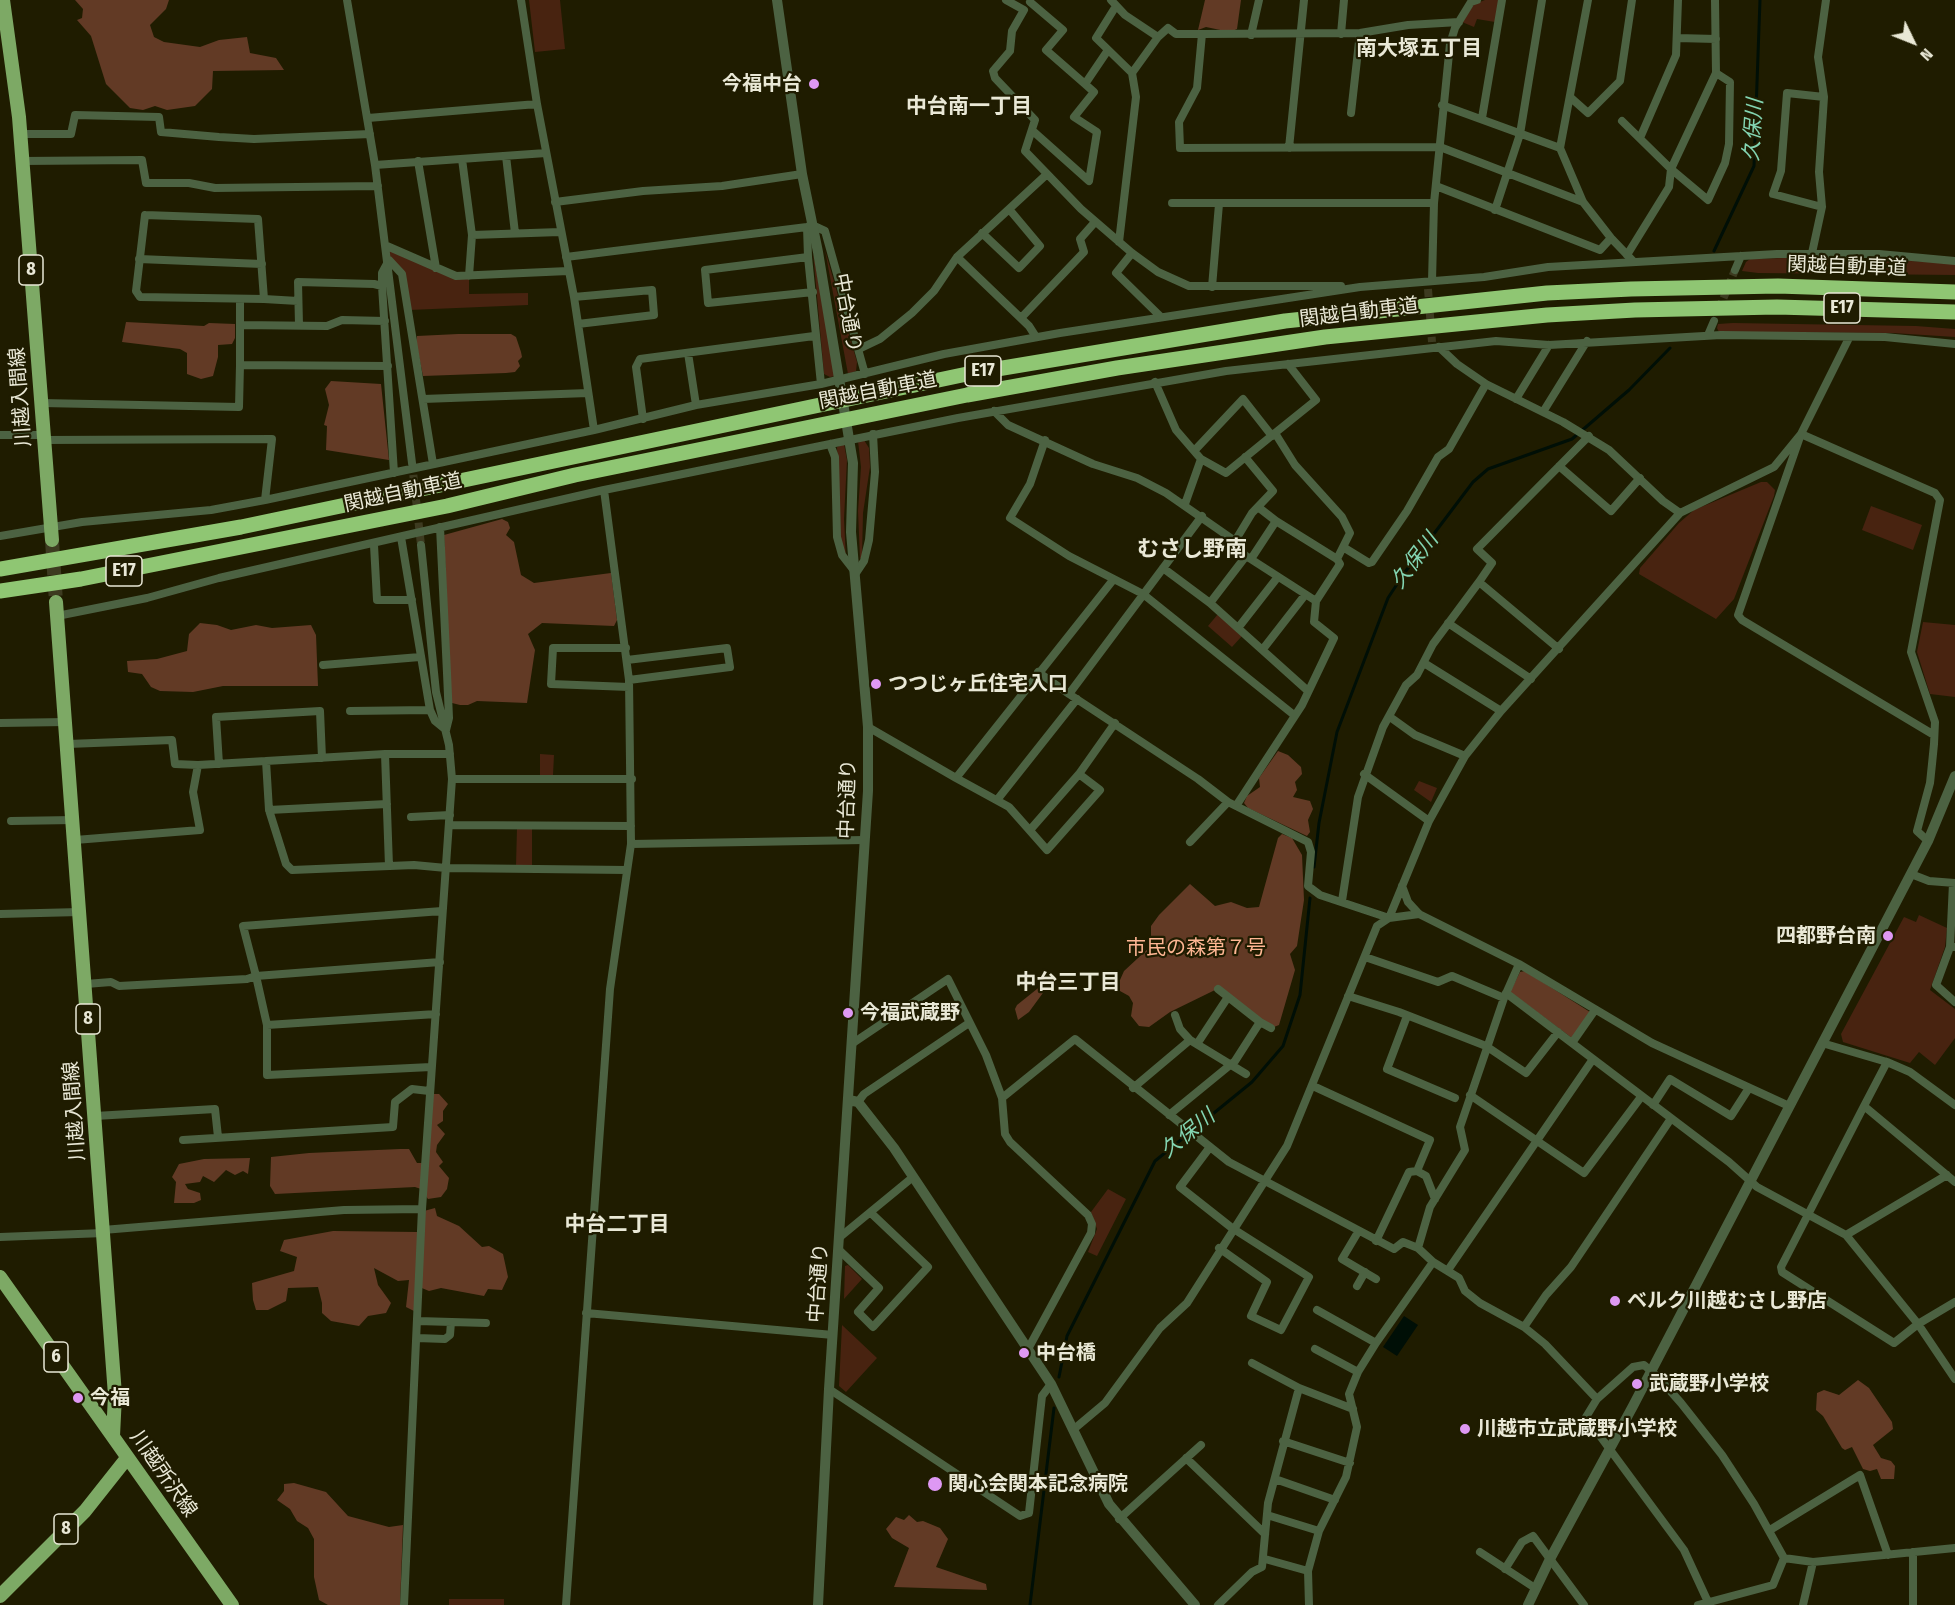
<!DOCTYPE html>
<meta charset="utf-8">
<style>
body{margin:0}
#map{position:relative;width:1955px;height:1605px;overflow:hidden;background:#1f1c00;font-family:"Fira Sans Condensed",sans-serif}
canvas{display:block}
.north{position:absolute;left:1883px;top:12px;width:60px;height:60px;-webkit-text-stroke:4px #1f1c00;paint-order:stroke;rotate:133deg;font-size:16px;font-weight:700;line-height:24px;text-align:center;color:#e9e8d6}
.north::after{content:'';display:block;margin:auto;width:21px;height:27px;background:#e9e8d6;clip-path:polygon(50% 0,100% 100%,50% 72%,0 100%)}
</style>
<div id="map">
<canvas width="1955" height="1605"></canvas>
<div class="north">N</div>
</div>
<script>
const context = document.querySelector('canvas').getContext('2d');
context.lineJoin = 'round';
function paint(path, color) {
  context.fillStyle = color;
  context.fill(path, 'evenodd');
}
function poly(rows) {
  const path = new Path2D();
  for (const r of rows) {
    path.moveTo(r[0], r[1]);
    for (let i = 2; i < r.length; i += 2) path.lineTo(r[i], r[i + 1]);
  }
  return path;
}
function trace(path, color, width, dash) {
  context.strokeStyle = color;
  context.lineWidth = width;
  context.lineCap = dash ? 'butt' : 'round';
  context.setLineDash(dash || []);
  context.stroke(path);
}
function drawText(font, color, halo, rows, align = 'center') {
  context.font = font + ' "Fira Sans Condensed","Noto Sans JP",sans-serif';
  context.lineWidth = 4.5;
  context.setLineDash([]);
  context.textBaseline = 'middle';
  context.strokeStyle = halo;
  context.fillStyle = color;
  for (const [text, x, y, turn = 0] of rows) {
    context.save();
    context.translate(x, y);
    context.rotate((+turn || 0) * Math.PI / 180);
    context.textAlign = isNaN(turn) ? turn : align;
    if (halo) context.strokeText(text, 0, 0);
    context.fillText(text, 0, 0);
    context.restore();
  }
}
paint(poly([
 [529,0,560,0,565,49,535,52],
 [1485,0,1499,0,1495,22,1477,19,1474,27,1462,22,1474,4],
 [387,246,469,277,469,294,528,293,528,305,409,310,402,274,389,261],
 [825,250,857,362,856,371,848,374],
 [813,252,835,376,830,377,824,374],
 [1820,257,1955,263,1955,275,1758,273,1742,271,1746,262,1750,259],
 [1733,323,1916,326,1955,329,1955,337,1893,333,1719,332,1717,328,1718,324],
 [864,440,869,448,870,467,863,513,862,557,860,559,858,511,861,467,858,441],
 [844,444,847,460,844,519,846,559,840,535,837,447],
 [1761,482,1767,482,1775,490,1774,496,1734,599,1716,619,1639,574,1640,568,1679,523,1694,510],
 [1871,506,1922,525,1913,550,1862,530],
 [1218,614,1242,636,1232,647,1208,626],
 [1923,622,1955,625,1955,697,1930,694,1917,652],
 [540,754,554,755,553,775,540,775],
 [1419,781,1437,788,1431,802,1414,790],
 [517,828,532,828,532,866,516,866],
 [1919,915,1947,928,1945,947,1930,990,1955,1009,1955,1038,1935,1065,1919,1052,1910,1063,1843,1042,1841,1034,1904,917,1916,922],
 [1108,1189,1126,1199,1097,1256,1088,1252,1097,1229,1091,1212],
 [848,1265,862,1279,844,1299,845,1266],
 [842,1325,877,1358,846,1392,839,1386],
 [449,1599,504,1599,504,1605,449,1605]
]), '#482310');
paint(poly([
 [75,0,169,0,166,9,150,25,154,37,164,42,200,47,219,40,247,37,250,53,276,58,284,70,213,71,212,89,195,106,167,110,155,106,143,110,130,108,106,84,91,36,77,20,82,18,83,9],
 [1205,0,1241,0,1237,29,1230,32,1206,27,1198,30],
 [126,322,204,326,209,323,235,324,235,338,232,344,218,345,218,357,213,376,201,379,187,374,187,353,180,349,122,342],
 [458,334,511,334,516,337,521,352,522,357,518,361,520,366,515,372,506,373,423,376,416,342,417,336],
 [331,381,381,384,389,460,326,450,327,426,324,425,329,405,325,389],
 [502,519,508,522,510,528,506,535,514,542,521,575,534,583,611,573,617,620,614,626,542,623,528,634,535,650,527,703,477,701,468,705,460,705,452,703,450,685,444,535],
 [200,623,217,625,231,630,256,625,272,628,311,625,316,635,318,686,223,686,193,692,160,691,151,687,142,674,128,672,127,661,157,659,187,651,189,634],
 [1278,751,1288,755,1301,767,1302,774,1295,782,1297,790,1293,797,1310,801,1313,809,1308,820,1310,832,1307,836,1248,808,1244,803,1247,796,1260,787,1259,778],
 [1282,834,1292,838,1302,855,1304,900,1297,946,1290,954,1295,970,1279,1025,1274,1027,1215,990,1170,1012,1149,1027,1139,1026,1131,1016,1133,1003,1129,996,1120,991,1120,980,1124,971,1151,946,1151,926,1159,915,1190,884,1215,906,1231,902,1247,908,1259,907,1278,838],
 [1525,971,1590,1012,1572,1038,1510,992,1520,972],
 [1047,981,1048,986,1029,1012,1018,1020,1015,1009,1017,1005],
 [432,1094,439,1094,448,1104,443,1111,443,1121,437,1125,445,1134,437,1145,436,1152,443,1162,439,1166,449,1178,447,1189,441,1197,428,1199,421,1189,415,1187,275,1194,270,1186,271,1157,309,1153,400,1149,409,1149,417,1163,422,1163],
 [250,1158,248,1174,243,1171,235,1175,226,1170,214,1182,203,1176,200,1182,185,1184,188,1189,200,1193,201,1200,194,1203,174,1203,176,1182,172,1177,179,1164,204,1159],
 [435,1208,437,1216,459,1226,482,1247,489,1246,503,1254,508,1277,502,1290,488,1289,484,1296,441,1288,429,1291,417,1286,414,1311,406,1307,409,1280,398,1281,374,1268,378,1285,391,1303,386,1313,368,1316,359,1326,331,1321,322,1313,322,1303,318,1287,288,1288,286,1301,268,1310,256,1310,253,1300,252,1283,294,1271,297,1257,280,1251,284,1240,333,1231,417,1232,424,1211],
 [1858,1380,1869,1388,1892,1422,1893,1429,1873,1445,1881,1458,1891,1461,1895,1466,1894,1479,1881,1479,1877,1469,1870,1471,1863,1469,1852,1447,1845,1450,1842,1448,1823,1416,1816,1410,1817,1393,1824,1390,1839,1395],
 [294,1483,326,1492,348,1516,389,1527,403,1525,400,1605,328,1605,319,1600,314,1577,314,1539,308,1528,297,1521,290,1509,277,1500,284,1491,284,1484],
 [909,1515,917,1522,923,1521,940,1528,948,1539,936,1567,986,1584,987,1590,894,1587,909,1548,892,1538,886,1529,896,1517,904,1520]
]), '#623a25');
paint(poly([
 [1404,1316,1418,1325,1397,1356,1383,1347]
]), '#000f06');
trace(poly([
 [1714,251,1754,166,1760,0],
 [1314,867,1319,823,1337,732,1388,598,1405,572,1473,482,1488,469,1572,439,1629,390,1670,348],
 [1059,1377,1067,1336,1155,1161,1252,1082,1283,1046,1300,995,1310,898],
 [1030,1605,1054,1408]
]), '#000f06', 3);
trace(poly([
 [1428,289,1432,342],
 [1719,309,1735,270],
 [412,463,421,545]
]), '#3d3b20', 8, [8, 4]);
trace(poly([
 [52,540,56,602]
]), '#3d3b20', 14, [14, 7]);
trace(poly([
 [347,0,375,165,412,463],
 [521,0,537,104,574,297,594,430],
 [1006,0,1024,10,1012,31,1010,51,993,71,995,78,1035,120,1025,151,1081,209,1132,253,1158,272,1189,286,1341,286],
 [1111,0,1125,15,1158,37,1132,73,1136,97,1119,242],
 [1588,0,1560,148,1583,202,1611,238,1633,261],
 [1030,2,1063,30,1046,50,1085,84,1108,50],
 [1116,6,1096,38,1132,73],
 [1202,34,1197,88,1179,122,1180,148,1440,147,1583,202],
 [1341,34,1344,0],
 [1251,35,1259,0],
 [1158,37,1168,28,1176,34,1202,34,1360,33,1408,25,1459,22],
 [1677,38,1716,39],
 [1570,97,1588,113,1620,81,1632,0],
 [1442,105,1560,148],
 [1351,113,1360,33],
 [368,118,537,104],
 [1482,118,1502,0],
 [1622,121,1671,169,1708,200,1725,163,1729,144,1730,82,1716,73],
 [1034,132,1089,181,1097,132,1074,117,1094,92,1085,84],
 [21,134,71,134,75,115,159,117,161,132,219,137,254,139,370,134],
 [1640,138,1676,55,1678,0],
 [1289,148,1304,0],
 [506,156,515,233],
 [462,159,472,235,560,232],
 [22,161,142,160,146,183,189,183,215,188,378,186],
 [418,161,436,268],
 [375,165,546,153],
 [1436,186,1600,250,1611,238],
 [555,202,643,191,722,186,802,174],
 [1172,203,1434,203],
 [1822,207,1773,194,1781,171,1787,93,1824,97],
 [1495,210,1520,134,1542,0],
 [145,215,258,219,264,299,140,297,136,291,145,215],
 [982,233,1019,268,1040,246,1009,209],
 [387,246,456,276,568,271],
 [1132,253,1116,273,1160,316],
 [1812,253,1822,207,1819,172,1824,97,1818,57,1826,0],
 [1627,255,1669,187,1671,169,1716,73,1715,0],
 [566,257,807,227],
 [808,257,705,270,708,303,813,292],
 [957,257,1029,326,1036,337],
 [139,259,262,264],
 [1735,270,1741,256],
 [469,276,472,235],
 [1432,281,1434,203,1450,44,1455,28,1471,2,1477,0],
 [1212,287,1219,204],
 [574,297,652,290,654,315,578,324],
 [240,299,240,365],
 [264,299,298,301],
 [1021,318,1084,252,1080,239,1095,222],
 [240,325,327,326,342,320,385,321],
 [299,325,298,282,374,284,382,286],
 [1708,335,1714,321],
 [1439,347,1457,364,1486,384,1563,422,1609,450,1663,501,1680,513],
 [859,349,880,339,912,313,934,291,957,257,1046,175],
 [688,353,696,405],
 [821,384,808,257,807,227,812,225,825,231,865,374],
 [423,399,588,393],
 [1516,399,1549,345],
 [42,403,239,407,240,365,388,366],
 [994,411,1008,425,1093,464,1137,478,1166,493,1235,541,1237,548,1246,556,1316,601,1340,564,1337,559,1350,533,1342,517,1295,465,1275,433,1226,473,1201,459,1176,430,1155,382],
 [1543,412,1587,341],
 [643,419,636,367,640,359,814,336],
 [1275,433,1316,400,1288,364],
 [0,435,43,435],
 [43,440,272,439,265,500],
 [1045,440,1030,484,1010,518,1069,556,1143,594,1294,715],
 [830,444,835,457,837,537,842,555,856,573,864,561,869,540,875,472,873,434],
 [1195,450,1243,399,1272,436],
 [1559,466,1611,511,1640,478],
 [394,473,382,286,382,273,389,260,402,274,433,464],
 [1185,504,1201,459],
 [1258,507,1276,521],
 [440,527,447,673,449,718,446,730],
 [0,536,82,522,211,510,265,500,594,430,696,405,821,384,944,354,1060,333,1360,287,1484,277,1548,267,1777,254,1879,254,1955,261],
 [401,537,430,710,435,721,446,730],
 [1235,541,1252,513,1273,491,1245,457],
 [374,545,377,600,412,600],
 [1343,547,1369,563,1372,562,1407,511,1438,457,1449,449,1486,384],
 [1246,556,1210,603,1308,691],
 [1251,559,1276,521,1337,559],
 [1163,568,1210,603],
 [1479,582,1492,563,1477,549,1589,436],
 [57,616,147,598,219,578,604,490,958,418,1226,371,1496,341,1549,345,1721,335,1885,337,1955,344],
 [1448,623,1531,679],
 [1238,628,1277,578],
 [626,648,553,648,551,684,629,687],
 [1263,649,1305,595],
 [627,660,727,648,730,667,629,680],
 [1424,663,1501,711],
 [323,665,420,657],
 [1038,672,1069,694,1202,516],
 [1069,694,1198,779,1228,802],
 [350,711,430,710],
 [1390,717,1415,735,1465,756],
 [0,723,66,722],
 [868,727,956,778,1113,580],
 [68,744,172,740,175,764,198,765],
 [385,754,389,866],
 [266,761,269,810,286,864,292,870,414,865,446,868,627,870],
 [219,764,216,717,320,711,322,758],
 [1079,774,1115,723],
 [1364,774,1429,821],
 [956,778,1009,807,1047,850,1100,790,1079,774,1030,830],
 [452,779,632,779],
 [997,800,1077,699],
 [1236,806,1302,705,1334,638,1314,622,1316,601],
 [269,810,387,804],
 [411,817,450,815],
 [11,821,74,820],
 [449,825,631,826],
 [75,840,200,830,193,792,198,765,385,754,450,754],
 [1928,841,1917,831,1930,783,1932,764,1934,744,1935,722,1911,652,1940,500,1935,493,1801,434,1738,615,1742,620,1934,735],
 [1190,842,1228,802,1308,842,1311,852,1308,886,1320,895,1389,918,1419,914],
 [631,844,864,840],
 [1911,874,1929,881,1955,883],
 [1402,886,1408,902,1419,914,1519,964,1652,1043,1789,1106],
 [1342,901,1358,797,1383,727,1406,685,1417,675,1433,644,1479,582,1559,649],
 [0,914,80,912],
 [1950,947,1953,883],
 [1955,947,1950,947,1936,985,1955,1002],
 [1365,957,1438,982,1452,976,1504,998],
 [86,984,111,982,119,986,247,979,256,976,243,926,442,911],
 [1218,989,1260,1022],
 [1506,993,1729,1162,1757,1187,1846,1235,1918,1324,1955,1379],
 [1348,996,1399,1012,1486,1046,1526,1073,1558,1032],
 [1175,1015,1180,1029,1190,1040],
 [1407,1016,1387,1069,1455,1098],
 [267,1025,436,1014],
 [853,1043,948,979,986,1055,1002,1098],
 [1572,1043,1595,1010],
 [1822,1043,1887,1062,1910,1072,1955,1105],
 [1197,1044,1228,997],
 [1887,1062,1864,1106,1955,1182],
 [431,1067,267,1075,267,1025,256,976,440,962],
 [1313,1086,1430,1140,1417,1171,1409,1172,1376,1241],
 [1133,1088,1190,1040,1246,1074],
 [1470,1095,1584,1173,1641,1097],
 [858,1102,864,1094,969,1023],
 [1653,1105,1670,1079,1731,1116,1749,1088],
 [1864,1106,1781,1267,1782,1272,1894,1343,1918,1324,1955,1302],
 [1169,1115,1235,1061,1260,1022,1271,1028],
 [95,1116,215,1109,218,1137],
 [183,1140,393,1127,395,1102,412,1089,429,1091],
 [1210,1147,1180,1187,1232,1228,1309,1277,1281,1330,1251,1316,1267,1282,1219,1248],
 [1417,1171,1426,1176,1435,1199],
 [103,1230,344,1210,422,1209],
 [1358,1232,1342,1259,1376,1279],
 [1846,1235,1947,1175],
 [0,1237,104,1233],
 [840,1237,913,1177],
 [1418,1248,1430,1207,1465,1150,1460,1127,1504,998,1519,964],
 [839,1250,879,1288,858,1312,873,1327,928,1267,871,1213],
 [1448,1270,1593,1059],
 [1357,1286,1365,1272],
 [1317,1310,1376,1343],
 [586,1313,833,1335],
 [418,1321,486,1323],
 [1524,1327,1546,1295,1571,1267,1670,1120],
 [417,1338,445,1339,450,1335,451,1322],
 [1028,1349,1091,1233,1092,1224,1088,1215,1010,1142,1005,1134,1002,1098,1075,1039,1229,1162,1394,1249,1403,1242,1418,1248,1433,1262,1459,1278,1465,1291,1480,1303,1524,1327,1545,1344,1597,1399],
 [1315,1349,1358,1372],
 [1299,1388,1353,1409],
 [829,1389,1020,1516,1029,1513,1042,1396,1051,1384],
 [1074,1429,1105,1403,1160,1328,1187,1303,1287,1146,1377,926,1389,918,1429,821,1465,756,1501,711,1680,513,1774,467,1801,434,1849,338],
 [1283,1441,1350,1463],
 [1186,1458,1265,1534],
 [1275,1479,1335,1500],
 [1267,1515,1319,1531],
 [1119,1519,1201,1445],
 [1770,1530,1860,1475,1888,1555],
 [1480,1552,1535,1588],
 [1265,1559,1308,1571],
 [1505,1569,1522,1542,1533,1536,1584,1605],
 [1708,1602,1684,1550,1586,1417,1597,1399,1633,1367,1644,1365,1658,1377,1681,1403,1722,1455,1754,1504,1784,1558],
 [404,1605,422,1209,452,779,449,745,436,692,421,545],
 [566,1605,610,989,631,844,629,680,604,490],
 [1218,1605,1252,1572,1262,1567,1268,1503,1299,1388,1252,1363],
 [1309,1605,1308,1571,1319,1531,1346,1477,1357,1427,1349,1394,1358,1372,1376,1343,1433,1262],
 [1698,1605,1773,1585,1784,1558,1813,1562,1955,1548],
 [1803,1605,1813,1562],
 [1913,1605,1913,1552]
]), '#4c6242', 8);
trace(poly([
 [777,0,802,174,818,252,853,463,851,532,868,727,868,791,829,1389,818,1605],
 [849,1100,858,1102,894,1148,1051,1384,1109,1504,1195,1605],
 [1528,1605,1550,1559,1633,1406,1928,841,1955,776]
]), '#4c6242', 10);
trace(poly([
 [3,0,19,117,52,540],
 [56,602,115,1395,113,1436],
 [0,1277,232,1605],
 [0,1596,85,1511,127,1458]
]), '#7da965', 14);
trace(poly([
 [0,569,241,527,967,374,1285,321,1547,293,1631,289,1778,286,1955,292],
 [0,591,81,579,447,506,575,475,967,395,1117,368,1325,337,1547,315,1635,310,1777,307,1955,312]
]), '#8fc673', 15);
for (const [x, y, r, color] of [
 [814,84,6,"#de98f3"],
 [876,684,6,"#de98f3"],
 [1888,936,6,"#de98f3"],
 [848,1013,6,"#de98f3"],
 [1615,1301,6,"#de98f3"],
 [1024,1353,6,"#de98f3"],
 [1637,1384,6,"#de98f3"],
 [78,1398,6,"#de98f3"],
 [1465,1429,6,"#de98f3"],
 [935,1484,8,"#de98f3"]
]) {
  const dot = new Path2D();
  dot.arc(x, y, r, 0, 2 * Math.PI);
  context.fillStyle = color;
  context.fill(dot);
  trace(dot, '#1f1c00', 2);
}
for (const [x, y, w] of [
 [31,270,24],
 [1842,308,36],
 [983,371,36],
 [124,571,36],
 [88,1019,24],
 [56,1357,24],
 [66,1529,24]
]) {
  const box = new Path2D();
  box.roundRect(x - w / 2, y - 15, w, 30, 4.5);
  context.fillStyle = '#1f1c00';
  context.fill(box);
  trace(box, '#e9e8d6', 1.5);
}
drawText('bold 18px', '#e9e8d6', null, [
 ["8",31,270],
 ["E17",1842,308],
 ["E17",983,371],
 ["E17",124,571],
 ["8",88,1019],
 ["6",56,1357],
 ["8",66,1529]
]);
drawText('bold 20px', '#e9e8d6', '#1f1c00', [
 ["今福中台",802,84,"right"],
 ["つつじヶ丘住宅入口",888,684],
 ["四都野台南",1876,936,"right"],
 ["今福武蔵野",860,1013],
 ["ベルク川越むさし野店",1627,1301],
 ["中台橋",1036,1353],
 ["武蔵野小学校",1649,1384],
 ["今福",90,1398],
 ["川越市立武蔵野小学校",1477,1429],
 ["関心会関本記念病院",948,1484]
], 'left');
drawText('20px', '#e9e8d6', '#1f1c00', [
 ["関越自動車道",1847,267,2],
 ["中台通り",847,313,80],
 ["関越自動車道",1359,313,-7],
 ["関越自動車道",878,391,-11],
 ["川越入間線",21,397,-94],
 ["関越自動車道",403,493,-12],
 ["中台通り",848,799,-88],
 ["川越入間線",75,1111,-94],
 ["中台通り",819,1283,-86],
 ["川越所沢線",163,1474,55]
]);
drawText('20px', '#feb693', '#1f1c00', [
 ["市民の森第７号",1196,948]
]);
drawText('bold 21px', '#e9e8d6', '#1f1c00', [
 ["南大塚五丁目",1419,49],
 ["中台南一丁目",969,107],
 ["中台三丁目",1068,983],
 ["中台二丁目",617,1225]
]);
drawText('italic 21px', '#83d5b2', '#1f1c00', [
 ["久保川",1754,130,-86],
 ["久保川",1415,561,-53],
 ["久保川",1188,1134,-39]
]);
drawText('bold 22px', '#e9e8d6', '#1f1c00', [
 ["むさし野南",1192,550]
]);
</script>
